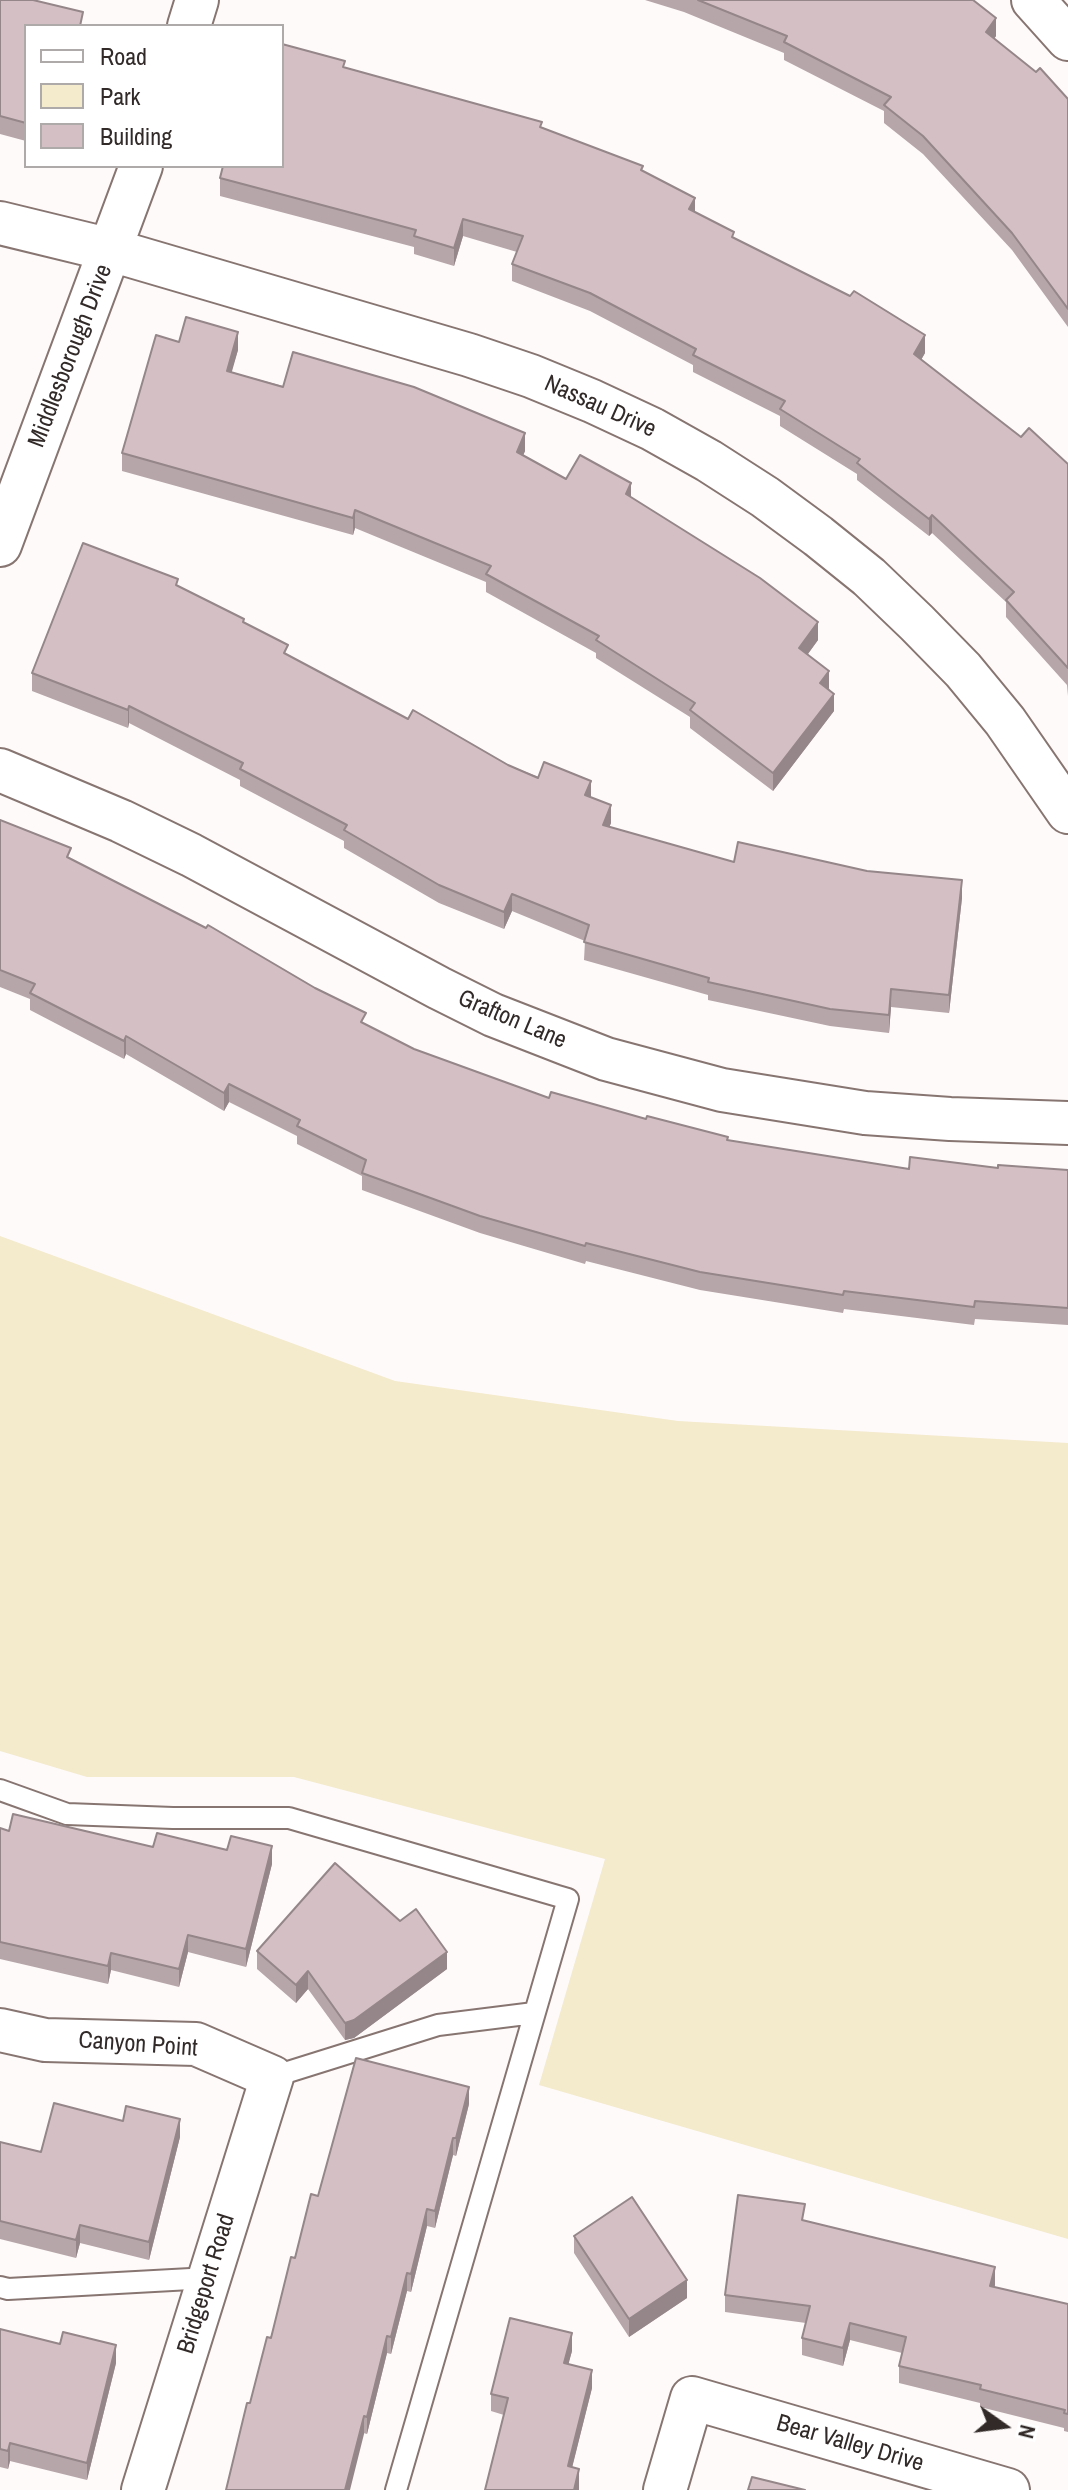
<!DOCTYPE html>
<style>
body{margin:0}
#map{position:relative;width:1068px;height:2490px;overflow:hidden;background:#fefaf9;font-family:"Archivo Narrow",sans-serif}
canvas{display:block}
.legend{position:absolute;left:24px;top:24px;width:260px;height:144px;box-sizing:border-box;background:#fff;border:2px solid #adaaa9;margin:0;padding:10px 14px;list-style:none;font-size:24px;color:#312a28}
.legend li{display:flex;align-items:center;gap:16px;height:40px}
.legend b{width:40px;border:2px solid #adaaa9}
.north{position:absolute;left:964px;top:2386px;width:80px;height:80px;-webkit-text-stroke:6px #fff;paint-order:stroke;rotate:104deg;font-size:22px;font-weight:700;line-height:32px;text-align:center;color:#312a28}
.north::after{content:'';display:block;margin:auto;width:28px;height:36px;background:#312a28;clip-path:polygon(50% 0,100% 100%,50% 72%,0 100%)}
</style>
<div id="map">
<canvas width="1068" height="2490"></canvas>
<ul class="legend">
<li><b style="height:10px;background:#fff"></b>Road</li>
<li><b style="height:22px;background:#f4eacc"></b>Park</li>
<li><b style="height:22px;background:#d4c0c4"></b>Building</li>
</ul>
<div class="north">N</div>
</div>
<script>
const context = document.querySelector('canvas').getContext('2d');
context.lineJoin = 'round';
function paint(path, color) {
  context.fillStyle = color;
  context.fill(path, 'evenodd');
}
function poly(rows) {
  const path = new Path2D();
  for (const r of rows) {
    path.moveTo(r[0], r[1]);
    for (let i = 2; i < r.length; i += 2) path.lineTo(r[i], r[i + 1]);
  }
  return path;
}
function trace(path, color, width, dash) {
  context.strokeStyle = color;
  context.lineWidth = width;
  context.lineCap = dash ? 'butt' : 'round';
  context.setLineDash(dash || []);
  context.stroke(path);
}
function drawText(font, color, halo, rows, align = 'center') {
  context.font = font + ' "Archivo Narrow",sans-serif';
  context.lineWidth = 6;
  context.setLineDash([]);
  context.textBaseline = 'middle';
  context.strokeStyle = halo;
  context.fillStyle = color;
  for (const [text, x, y, turn = 0] of rows) {
    context.save();
    context.translate(x, y);
    context.rotate((+turn || 0) * Math.PI / 180);
    context.textAlign = isNaN(turn) ? turn : align;
    if (halo) context.strokeText(text, 0, 0);
    context.fillText(text, 0, 0);
    context.restore();
  }
}
paint(poly([
 [0,1236,395,1381,678,1421,1068,1443,1068,2239,539,2085,605,1859,294,1777,87,1777,0,1751]
]), '#f4eacc');
const service = poly([
 [0,1790,67,1814,173,1818,289,1818,568,1899,396,2490],
 [272,2077,438,2025,534,2013],
 [0,2287,8,2289,209,2278]
]);
const minor = poly([
 [1033,0,1068,39],
 [189,26,197,0],
 [0,223,111,250,469,355,531,376,592,401,652,429,709,461,765,497,818,536,869,577,917,623,963,670,1005,721,1068,812],
 [0,545,141,166],
 [0,770,121,821,191,855,439,988,493,1015,606,1059,722,1090,865,1113,950,1119,1068,1123],
 [0,2030,45,2040,196,2044,272,2077,143,2490],
 [665,2490,692,2398,1008,2490]
]);
trace(service, '#877571', 24);
trace(minor, '#877571', 46);
trace(service, '#fff', 20);
trace(minor, '#fff', 42);
paint(poly([
 [0,0,83,26,26,26,26,141,0,134],
 [645,0,973,0,996,36,994,39,1068,99,1068,327,1012,250,923,154,884,123,884,111,784,60,784,53,684,12],
 [345,68,542,127,643,171,695,212,734,238,925,353,921,360,1021,437,1068,464,1068,696,1067,685,1006,617,1006,602,932,533,929,536,857,480,857,474,780,426,780,416,693,372,693,365,590,311,512,281,512,264,517,252,463,236,454,266,414,254,414,247,220,196,220,178],
 [179,342,238,350,231,372,525,451,523,455,566,479,631,497,818,640,808,654,829,688,834,711,773,791,690,728,690,717,596,658,596,653,486,592,486,582,355,528,353,535,122,471,122,453],
 [178,586,244,622,288,655,408,719,508,765,591,797,611,823,609,827,734,862,962,898,949,1013,891,1007,889,1033,830,1026,708,1000,708,995,584,960,585,941,512,911,504,929,439,903,344,848,344,841,240,786,240,780,129,723,128,728,32,691,32,673],
 [0,820,366,1025,414,1049,549,1098,646,1119,728,1140,909,1169,998,1168,1068,1170,1068,1325,975,1319,974,1325,844,1309,843,1313,700,1290,586,1261,585,1264,480,1233,362,1190,362,1176,297,1144,297,1136,229,1102,224,1111,126,1054,124,1059,30,1010,30,999,0,987],
 [0,1828,9,1831,153,1847,272,1864,246,1967,188,1952,179,1987,111,1970,108,1984,0,1959],
 [257,1951,447,1969,354,2038,345,2040,308,1989,296,2003,257,1969],
 [469,2104,456,2156,453,2155,435,2228,427,2226,411,2292,407,2291,391,2354,387,2353,367,2434,250,2403,295,2258,318,2196],
 [180,2137,149,2260,80,2243,76,2258,0,2239,0,2142,41,2152],
 [805,2221,995,2285,994,2287,1068,2304,1068,2432,1064,2431,1064,2428,980,2407,980,2403,899,2383,899,2366,902,2353,850,2340,843,2366,802,2355,802,2338,806,2323,725,2312,725,2295],
 [574,2236,687,2298,629,2337,574,2253],
 [0,2329,116,2363,87,2480,10,2461,8,2469,0,2467],
 [572,2351,568,2364,592,2388,572,2467,579,2487,504,2415,491,2411,491,2394]
]), '#b6a5a9');
paint(poly([
 [996,18,996,36,986,50,986,32],
 [695,198,695,216,689,209],
 [463,219,463,236,454,266,454,248],
 [238,332,238,350,227,389,227,371],
 [925,335,925,353,914,372,914,354],
 [525,433,525,451,517,470,517,452],
 [631,483,631,501,626,494],
 [355,510,355,528,353,535,353,518],
 [932,515,932,533,929,536,929,519],
 [818,622,818,640,799,666,799,648],
 [829,671,829,688,820,701,820,683],
 [834,694,834,711,773,791,773,773],
 [129,706,129,723,128,728,128,710],
 [591,781,591,799,585,795],
 [611,805,611,823,603,843,603,825],
 [962,880,962,898,949,1013,949,995],
 [512,894,512,911,504,929,504,912],
 [891,989,891,1007,889,1033,889,1015],
 [126,1036,126,1054,124,1059,124,1041],
 [229,1084,229,1102,224,1111,224,1093],
 [272,1846,272,1864,246,1967,246,1949],
 [188,1935,188,1952,179,1987,179,1969],
 [447,1952,447,1969,354,2038,345,2040,345,2023],
 [111,1953,111,1970,108,1984,108,1966],
 [308,1971,308,1989,296,2003,296,1985],
 [469,2087,469,2104,456,2156,456,2138],
 [180,2119,180,2137,149,2260,149,2242],
 [453,2138,453,2155,435,2228,435,2211],
 [427,2209,427,2226,411,2292,411,2274],
 [80,2225,80,2243,76,2258,76,2240],
 [995,2267,995,2285,990,2304,990,2286],
 [407,2273,407,2291,391,2354,391,2337],
 [687,2280,687,2298,629,2337,629,2319],
 [850,2323,850,2340,843,2366,843,2348],
 [572,2333,572,2351,564,2381,564,2363],
 [387,2336,387,2353,367,2434,367,2417],
 [116,2345,116,2363,87,2480,87,2463],
 [592,2370,592,2388,568,2484,568,2466],
 [364,2416,364,2434,350,2490,345,2490],
 [10,2443,10,2461,8,2469,8,2451],
 [579,2469,579,2490,574,2490]
]), '#948689');
const building = poly([
 [0,0,33,0,83,12,80,26,26,26,26,123,0,116,0,0],
 [698,0,973,0,996,18,986,32,1036,72,1040,68,1068,99,1068,309,1012,233,923,136,884,105,891,97,784,42,787,36,698,0],
 [282,44,345,61,343,67,542,122,540,127,643,166,641,170,695,198,689,209,734,232,732,237,850,296,854,291,925,335,914,354,1021,437,1029,428,1068,464,1068,668,1006,600,1014,592,932,515,929,519,857,463,860,459,780,409,785,401,693,355,696,349,590,293,512,264,523,236,463,219,454,248,414,236,416,230,220,178,223,166,282,166,282,44],
 [186,317,238,332,227,371,283,387,293,352,414,387,525,433,517,452,566,479,580,455,631,483,626,494,760,578,818,622,799,648,829,671,820,683,834,694,773,773,690,710,695,703,596,640,599,636,486,574,491,566,355,510,353,518,122,453,156,335,179,342,186,317],
 [83,543,178,579,176,585,244,619,243,622,288,645,284,653,408,719,413,710,508,765,538,778,544,762,591,781,585,795,611,805,603,825,734,862,738,842,867,871,962,880,949,995,891,989,889,1015,830,1009,708,982,709,978,584,942,589,925,512,894,504,912,439,885,344,830,347,825,240,769,243,763,129,706,128,710,32,673,83,543],
 [0,820,71,848,67,857,206,928,208,925,315,988,366,1013,361,1022,414,1049,549,1098,551,1092,646,1119,647,1116,728,1137,727,1140,909,1169,910,1157,998,1168,998,1165,1068,1170,1068,1308,975,1301,974,1307,844,1291,843,1295,700,1272,586,1243,585,1246,480,1216,362,1173,366,1160,297,1126,300,1120,229,1084,224,1093,126,1036,124,1041,30,993,35,984,0,970,0,820],
 [13,1814,153,1847,157,1833,227,1850,231,1836,272,1846,246,1949,188,1935,179,1969,111,1953,108,1966,0,1942,0,1828,9,1831,13,1814],
 [335,1863,400,1921,416,1909,447,1952,354,2020,345,2023,308,1971,296,1985,257,1951,335,1863],
 [356,2058,469,2087,456,2138,453,2138,435,2211,427,2209,411,2274,407,2273,391,2337,387,2336,367,2417,364,2416,345,2490,226,2490,247,2403,250,2403,267,2337,271,2338,291,2257,295,2258,311,2194,318,2196,356,2058],
 [54,2103,123,2121,126,2106,180,2119,149,2242,80,2225,76,2240,0,2221,0,2142,41,2152,54,2103],
 [738,2195,805,2204,802,2220,995,2267,990,2286,1068,2304,1068,2414,1064,2413,1065,2410,980,2389,981,2385,899,2366,906,2337,850,2323,843,2348,802,2338,810,2306,725,2295,738,2195],
 [632,2197,687,2280,629,2319,574,2236,632,2197],
 [510,2318,572,2333,564,2363,592,2370,568,2466,579,2469,574,2490,485,2490,508,2398,491,2394,510,2318],
 [0,2329,60,2344,63,2332,116,2345,87,2463,10,2443,8,2451,0,2449,0,2329],
 [752,2477,805,2490,748,2490,752,2477]
]);
paint(building, '#d4c0c4');
trace(building, '#948689', 2);
drawText('24px', '#312a28', '#fff', [
 ["Middlesborough Drive",71,356,-69],
 ["Nassau Drive",600,407,24],
 ["Grafton Lane",512,1020,23],
 ["Canyon Point",138,2045,4],
 ["Bridgeport Road",207,2284,-73],
 ["Bear Valley Drive",850,2444,16]
]);
</script>
